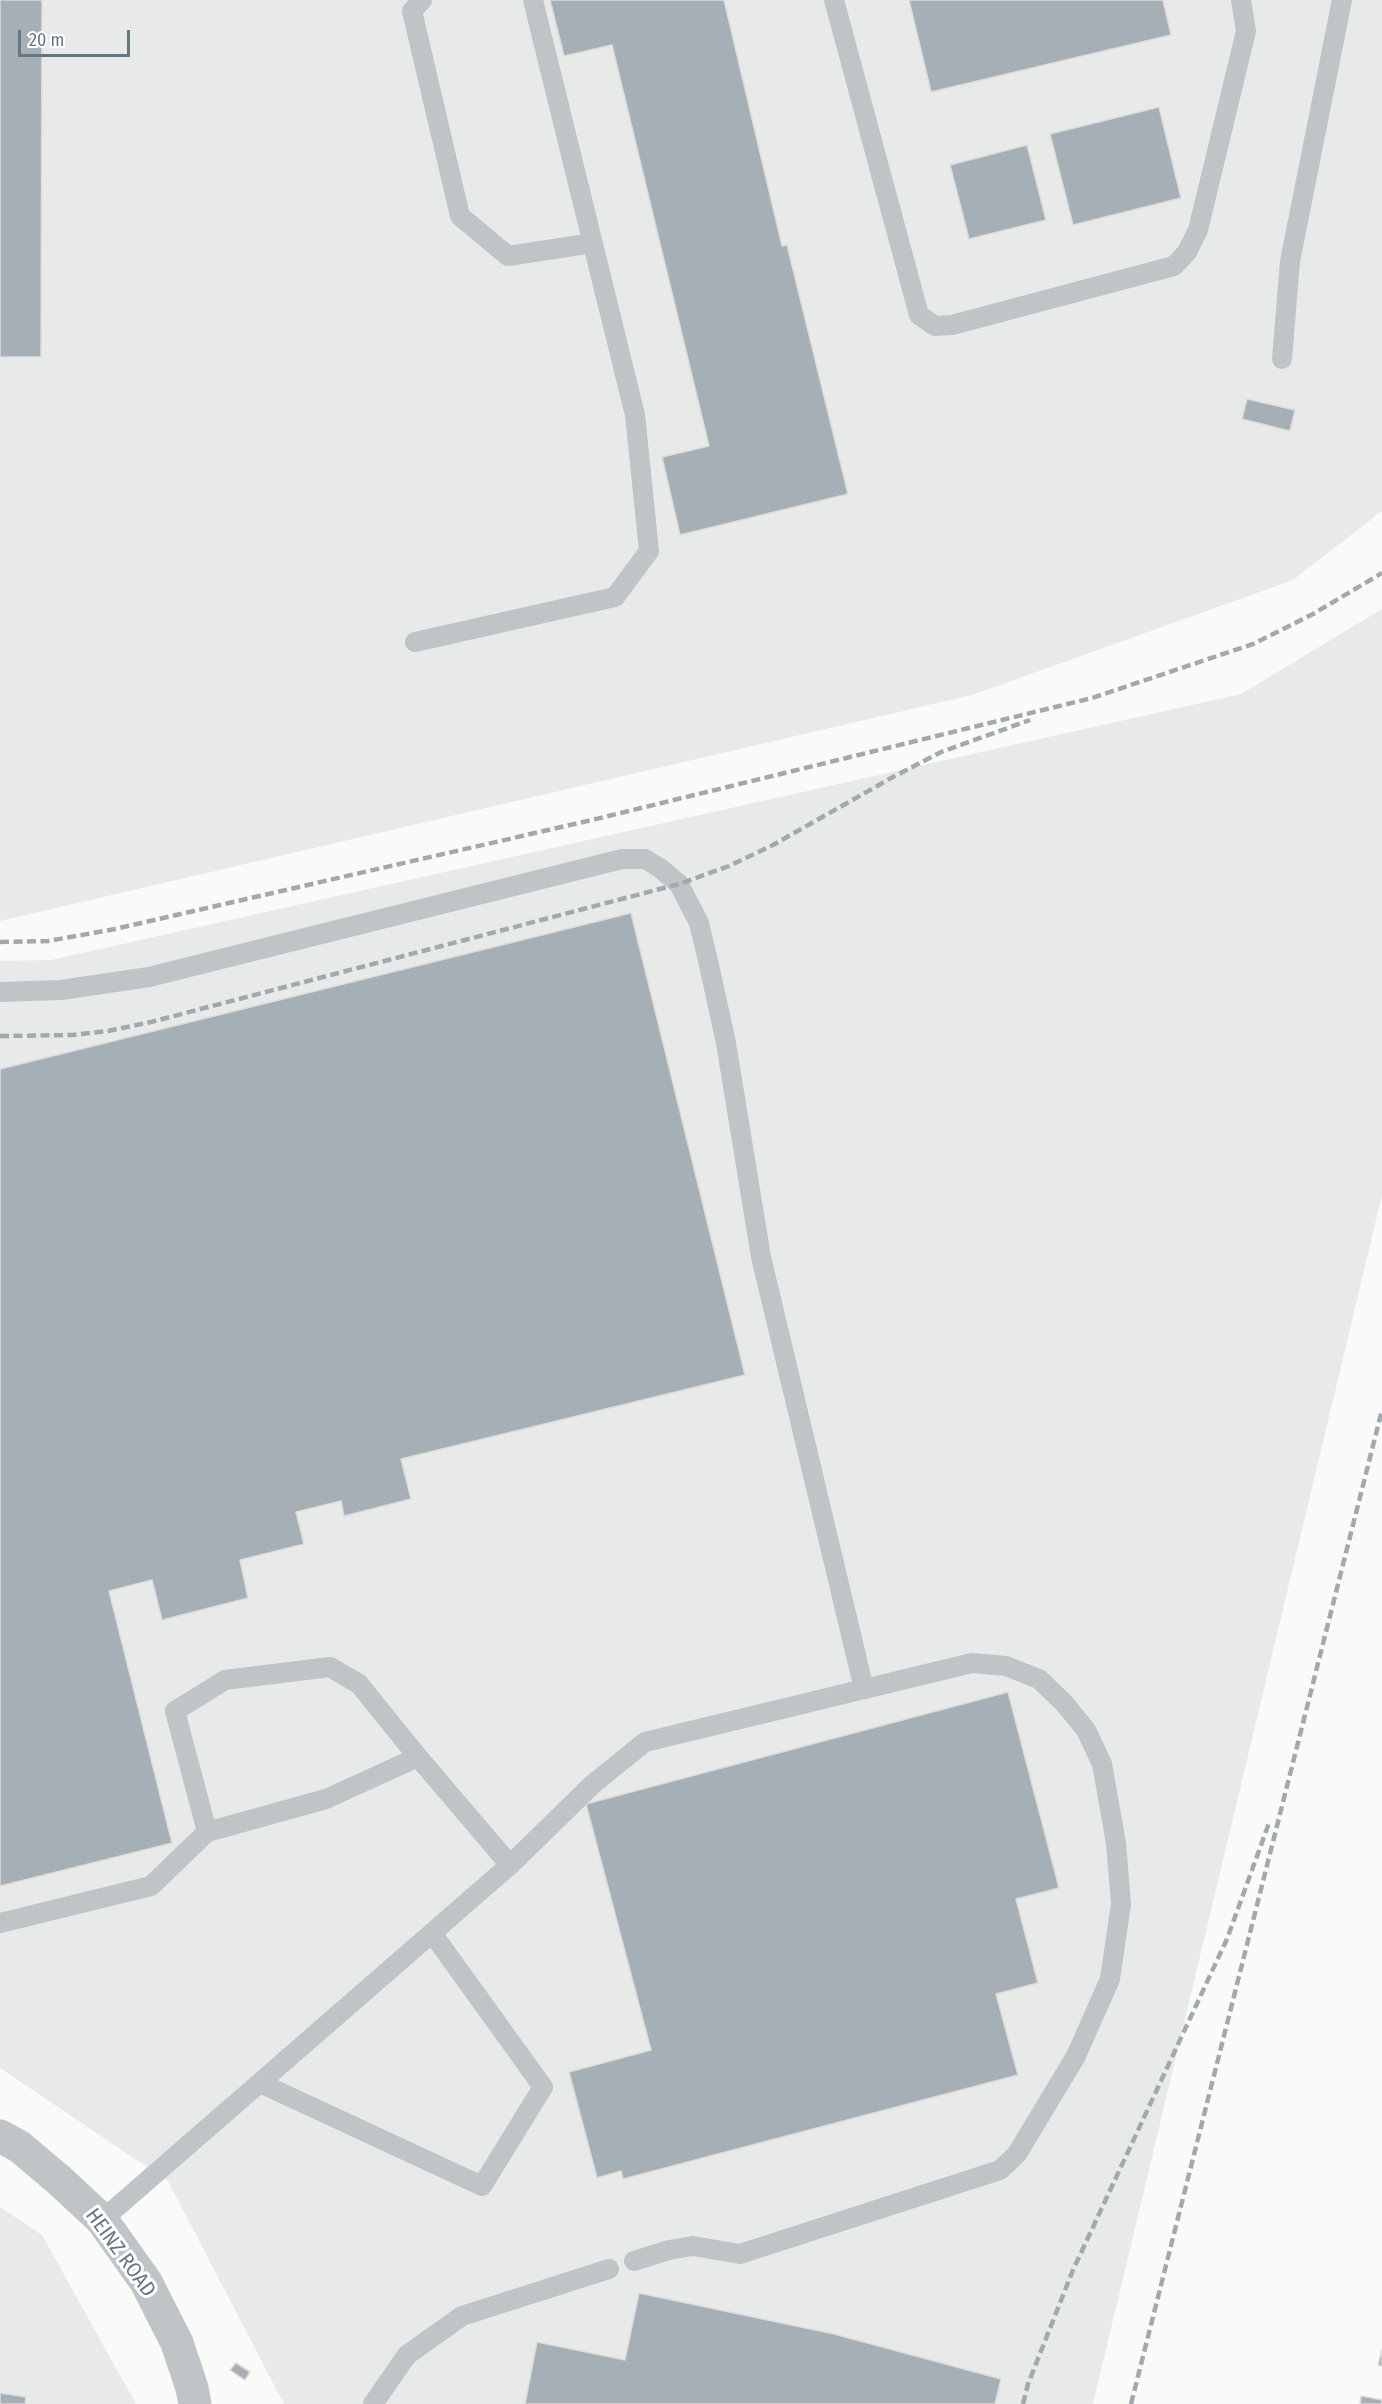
<!DOCTYPE html>
<style>
body{margin:0}
#map{position:relative;width:1382px;height:2404px;overflow:hidden;background:#fafaf8;font-family:"Fira Sans Condensed",sans-serif}
canvas{display:block}
.scale{position:absolute;left:18px;top:30px;width:112px;height:27px;box-sizing:border-box;border:3px solid #667781;border-top:0;padding-left:8px;font-size:18px;line-height:21px;white-space:nowrap;color:#667781;-webkit-text-stroke:4px #fff;paint-order:stroke}
</style>
<div id="map">
<canvas width="1382" height="2404"></canvas>
<div class="scale">20 m</div>
</div>
<script>
const context = document.querySelector('canvas').getContext('2d');
context.lineJoin = 'round';
function paint(path, color) {
  context.fillStyle = color;
  context.fill(path, 'evenodd');
}
function poly(rows) {
  const path = new Path2D();
  for (const r of rows) {
    path.moveTo(r[0], r[1]);
    for (let i = 2; i < r.length; i += 2) path.lineTo(r[i], r[i + 1]);
  }
  return path;
}
function trace(path, color, width, dash) {
  context.strokeStyle = color;
  context.lineWidth = width;
  context.lineCap = dash ? 'butt' : 'round';
  context.setLineDash(dash || []);
  context.stroke(path);
}
function drawText(font, color, halo, rows, align = 'center') {
  context.font = font + ' "Fira Sans Condensed",sans-serif';
  context.lineWidth = 6;
  context.setLineDash([]);
  context.textBaseline = 'middle';
  context.strokeStyle = halo;
  context.fillStyle = color;
  for (const [text, x, y, turn = 0] of rows) {
    context.save();
    context.translate(x, y);
    context.rotate((+turn || 0) * Math.PI / 180);
    context.textAlign = isNaN(turn) ? turn : align;
    if (halo) context.strokeText(text, 0, 0);
    context.fillText(text, 0, 0);
    context.restore();
  }
}
paint(poly([
 [0,0,1382,0,1382,511,1293,580,972,695,0,921],
 [1382,609,1382,1195,1093,2404,284,2404,168,2181,0,2068,0,961,51,960,1241,694],
 [0,2207,42,2235,136,2404,0,2404]
]), '#e8e9e9');
const building = poly([
 [0,0,42,0,41,357,0,357,0,0],
 [550,0,724,0,782,246,787,245,848,494,680,535,662,457,709,446,612,45,564,56,550,0],
 [909,0,1163,0,1171,35,931,92,909,0],
 [1159,107,1181,198,1073,225,1050,134,1159,107],
 [1027,145,1046,220,969,239,950,165,1027,145],
 [1247,399,1295,410,1290,431,1242,419,1247,399],
 [631,913,745,1375,401,1459,411,1499,344,1516,341,1501,296,1512,304,1544,240,1560,248,1598,162,1620,152,1580,109,1591,172,1843,0,1886,0,1069,631,913],
 [1008,1692,1059,1888,1016,1899,1038,1983,996,1994,1018,2075,623,2179,621,2171,597,2178,569,2072,651,2050,586,1804,1008,1692],
 [639,2293,834,2334,1001,2379,995,2404,525,2404,537,2342,625,2360,639,2293],
 [1382,2349,1382,2366,1378,2365,1382,2349],
 [236,2363,250,2372,245,2380,230,2370,236,2363],
 [0,2393,26,2397,25,2404,0,2404,0,2393],
 [1361,2396,1382,2400,1382,2404,1360,2404,1361,2396]
]);
paint(building, '#a6afb5');
trace(building, '#dcdcda', 1.5);
trace(poly([
 [422,0,412,11,460,216,508,256,593,243],
 [834,0,919,315,935,326,952,325,1174,266,1187,252,1198,230,1246,31,1241,0],
 [1282,359,1290,261,1342,0],
 [415,642,615,597,649,551,635,415,533,0],
 [0,992,61,990,149,977,622,859,645,859,660,868,679,884,699,923,709,965,726,1043,761,1257,864,1689],
 [207,1832,175,1711,225,1680,330,1667,359,1684,418,1757],
 [510,1865,593,1784,645,1742,972,1663,1006,1666,1039,1679,1064,1703,1086,1730,1102,1764,1116,1843,1121,1904,1110,1979,1076,2056,1017,2154,1000,2170,740,2254,693,2246,669,2250,634,2261],
 [0,1923,151,1886,207,1832,326,1799,418,1757,510,1865,102,2220],
 [260,2083,482,2186,543,2087,432,1933],
 [373,2404,407,2355,462,2316,609,2269]
]), '#bfc4c7', 20);
trace(poly([
 [0,2136,20,2147,59,2180,102,2220,146,2282,177,2343,192,2388,195,2404]
]), '#bfc4c7', 33);
trace(poly([
 [0,942,48,941,115,929,592,820,1092,698,1253,644,1313,614,1382,573],
 [0,1036,73,1035,108,1031,151,1022,679,884,729,866,773,845,893,777,941,752,1030,720],
 [1023,2404,1028,2384,1073,2270,1227,1939,1269,1823],
 [1131,2404,1382,1410]
]), '#a1a9ae', 4.5, [9, 4.5]);
drawText('21px', '#667781', '#fff', [
 ["HEINZ ROAD",120,2253,54]
]);
</script>
